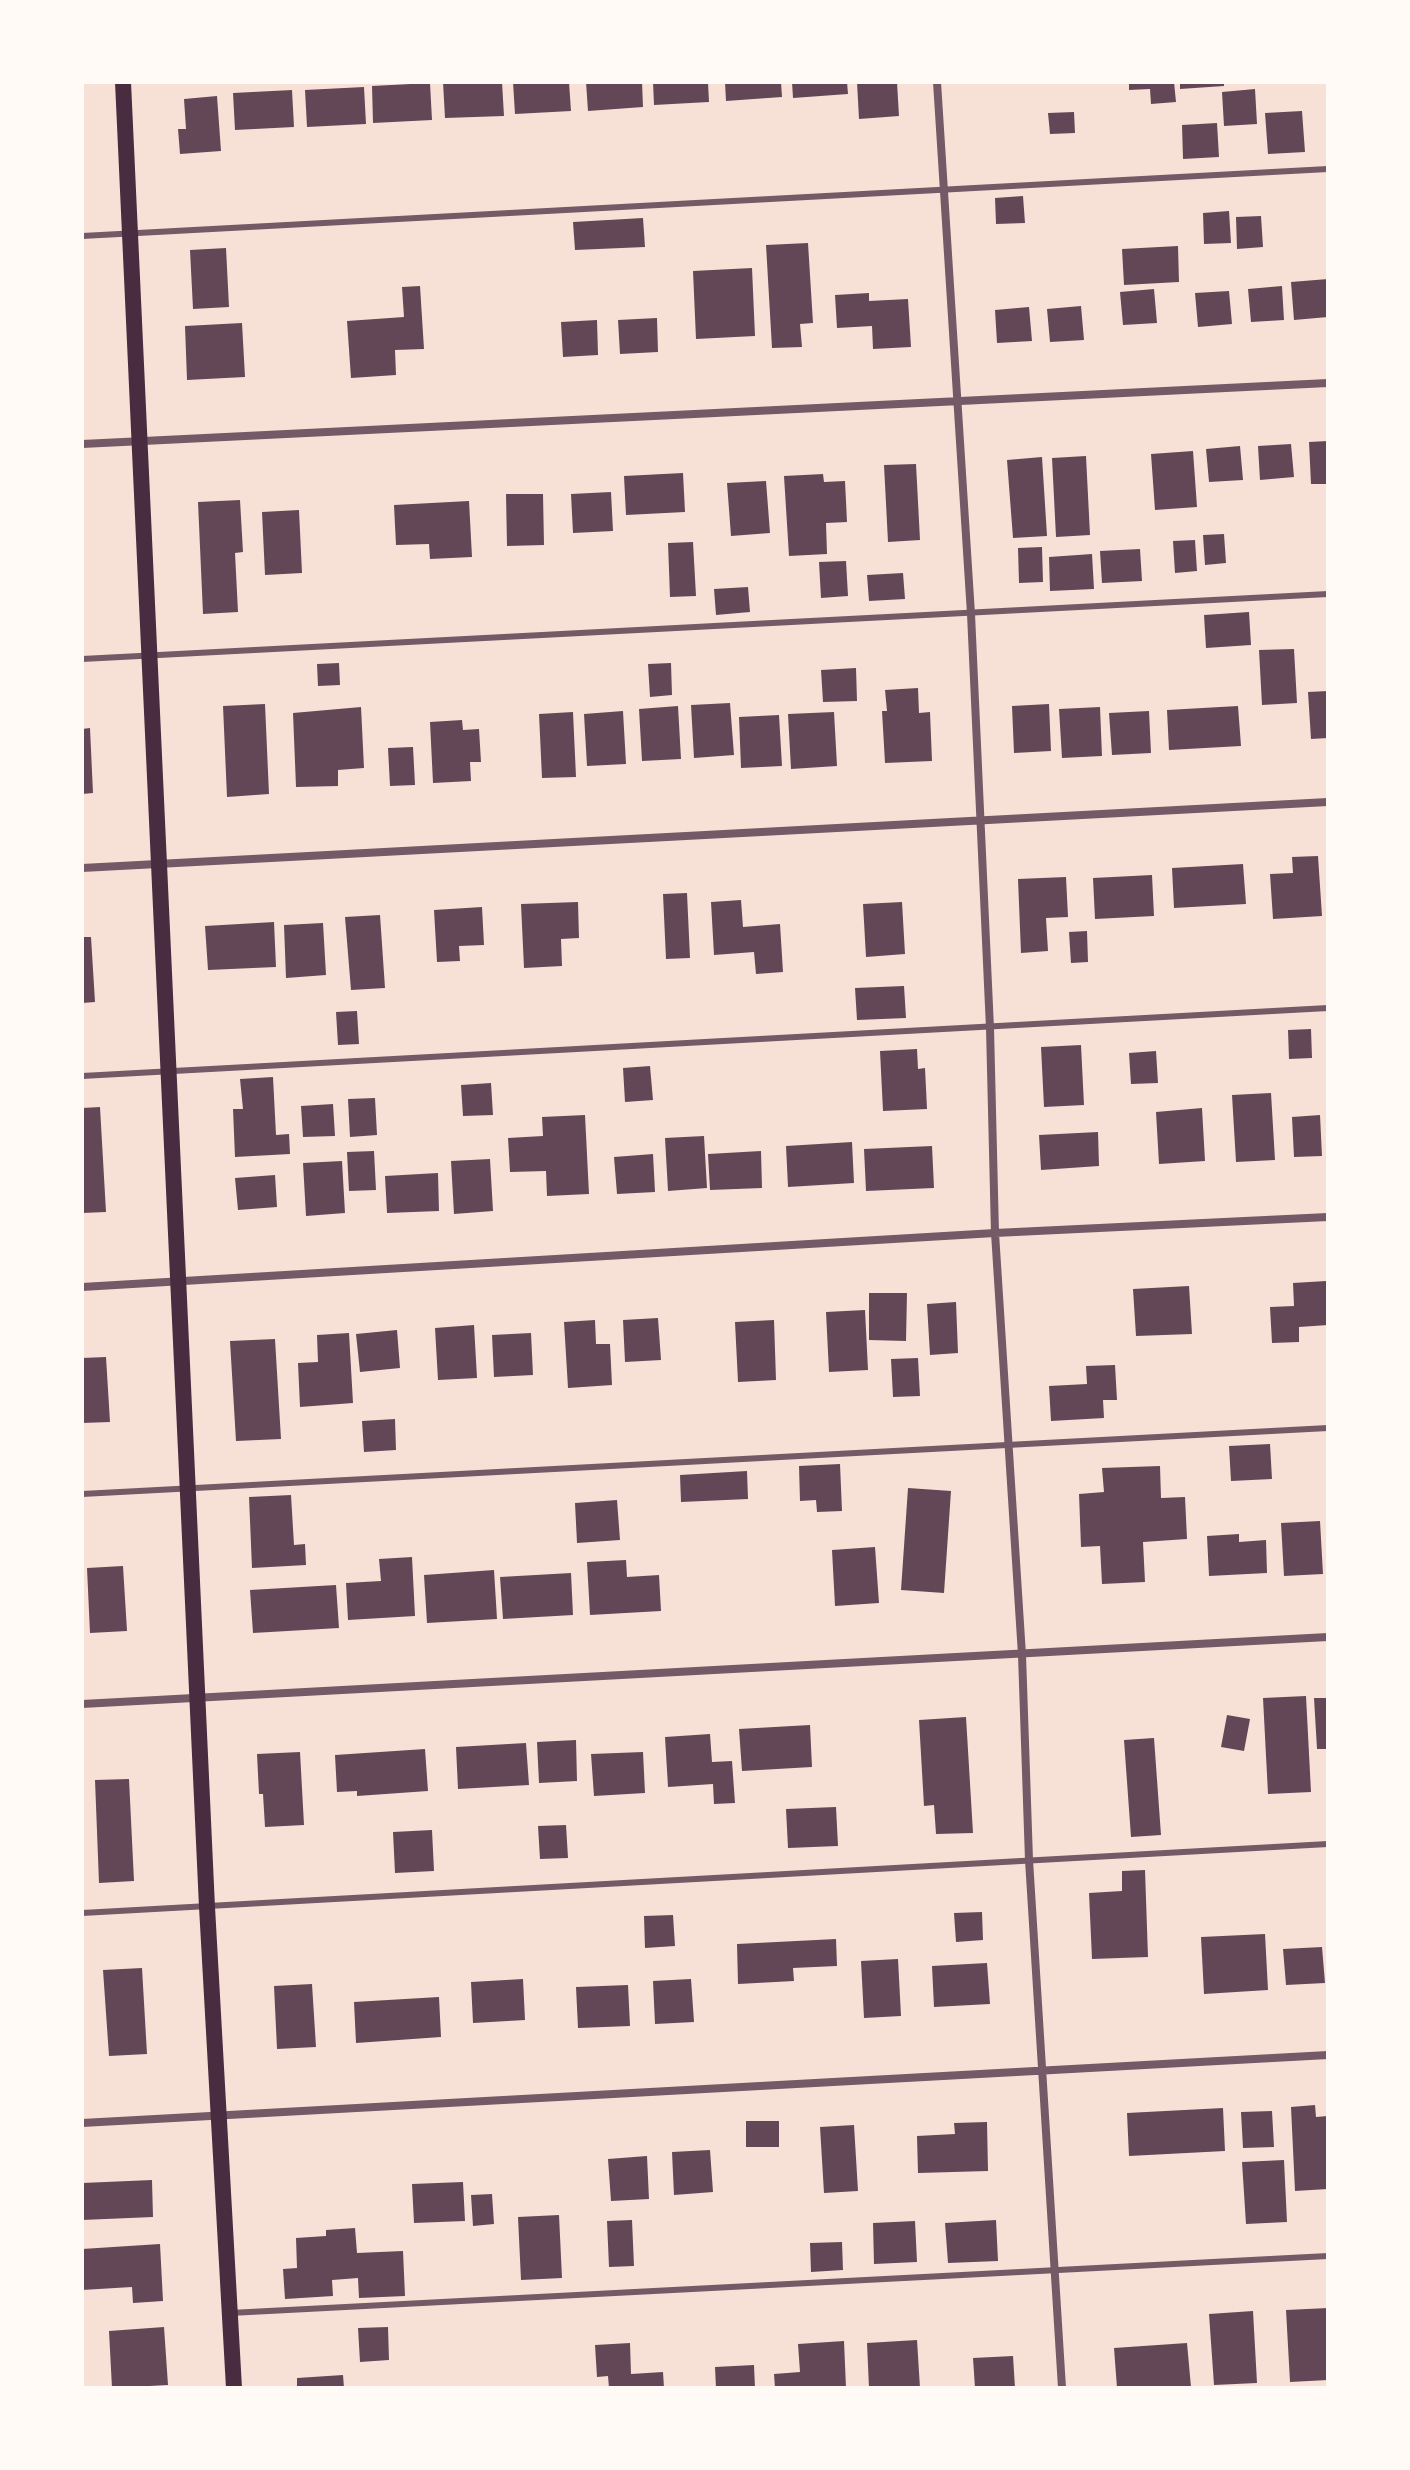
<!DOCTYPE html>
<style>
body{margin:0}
#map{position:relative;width:1410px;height:2470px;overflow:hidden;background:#f7e1d7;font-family:"Varela Round",sans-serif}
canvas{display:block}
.frame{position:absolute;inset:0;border:84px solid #fffaf5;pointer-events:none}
</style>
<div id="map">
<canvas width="1410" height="2470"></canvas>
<div class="frame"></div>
</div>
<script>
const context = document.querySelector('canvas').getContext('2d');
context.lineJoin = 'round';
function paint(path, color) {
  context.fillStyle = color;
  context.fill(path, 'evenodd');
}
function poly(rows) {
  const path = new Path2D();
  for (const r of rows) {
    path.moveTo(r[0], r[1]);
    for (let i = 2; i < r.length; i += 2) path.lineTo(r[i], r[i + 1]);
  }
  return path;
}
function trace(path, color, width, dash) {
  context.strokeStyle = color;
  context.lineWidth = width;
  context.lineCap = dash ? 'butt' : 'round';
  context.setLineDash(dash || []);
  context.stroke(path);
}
paint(poly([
 [443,82,502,82,504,116,445,118],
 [513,82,569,82,571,111,515,114],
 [586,82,642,82,643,107,588,111],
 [653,82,708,82,709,102,654,105],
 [725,82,781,82,782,97,726,101],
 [792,82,847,82,848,94,793,98],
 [857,82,897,82,899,116,859,119],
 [1129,82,1174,82,1176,102,1151,104,1150,89,1129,90],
 [1180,82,1224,82,1224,86,1180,89],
 [430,83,432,120,373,123,372,86],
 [364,87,366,124,307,127,305,90],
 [1255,89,1257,124,1224,126,1222,92],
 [292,90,294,127,235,130,233,93],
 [217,96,221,151,180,154,178,129,186,129,184,99],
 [1302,111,1305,152,1268,154,1265,113],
 [1074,112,1075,133,1050,134,1048,113],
 [1217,123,1219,157,1183,159,1182,125],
 [1023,196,1025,223,996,224,995,198],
 [1229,211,1231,243,1204,244,1203,213],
 [1261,216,1263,247,1237,249,1236,217],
 [643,218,645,247,575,250,573,222],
 [808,243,813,323,800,324,802,347,772,348,766,245],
 [1178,246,1179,282,1124,285,1122,249],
 [226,248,229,307,193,309,190,250],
 [752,268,755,336,696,339,693,271],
 [1328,279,1328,317,1294,320,1291,282],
 [420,286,424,349,395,350,396,375,351,378,347,321,404,317,402,287],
 [1282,286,1284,320,1251,322,1248,289],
 [1154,289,1157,323,1123,325,1120,292],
 [1229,291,1232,324,1198,327,1195,293],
 [869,293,869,301,908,299,911,347,873,349,872,326,837,328,835,295],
 [1081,306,1084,340,1050,342,1047,309],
 [1029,307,1032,341,997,343,995,310],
 [657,318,658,352,620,354,618,320],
 [597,320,598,355,563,357,561,322],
 [242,323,245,377,187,380,185,326],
 [1328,441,1328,484,1311,484,1309,442],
 [1291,444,1294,477,1260,480,1258,446],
 [1240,446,1243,480,1209,482,1206,449],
 [1193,451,1197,507,1155,510,1151,454],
 [1086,456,1090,535,1056,537,1052,458],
 [1042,457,1047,536,1013,538,1007,460],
 [916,464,920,540,888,542,884,465],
 [683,473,685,512,626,515,624,476],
 [823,474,824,482,845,481,847,522,826,523,827,554,789,556,784,476],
 [766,481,770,533,731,536,727,483],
 [611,492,613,531,573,533,571,494],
 [506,494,543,494,544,545,507,546],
 [240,500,243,552,235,553,238,612,203,614,198,502],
 [469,501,472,557,430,559,429,544,396,545,394,505],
 [299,510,302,573,265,575,262,512],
 [1224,534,1226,563,1205,565,1203,535],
 [1195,540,1197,571,1175,573,1173,541],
 [693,542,696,596,670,597,668,543],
 [1042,547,1043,582,1019,583,1018,548],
 [1140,549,1142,581,1102,583,1100,551],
 [1092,554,1094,589,1050,591,1049,557],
 [846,561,848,596,821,598,819,562],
 [903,573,905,599,869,601,867,575],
 [748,587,750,612,716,615,714,589],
 [1249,612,1251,645,1206,648,1204,615],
 [1294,649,1297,703,1262,705,1259,650],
 [339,663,340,685,318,686,317,664],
 [671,663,672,695,650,697,648,664],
 [856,668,857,701,823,702,821,670],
 [918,688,919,713,930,712,932,761,885,763,882,711,887,711,885,690],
 [1328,691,1328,738,1311,739,1308,692],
 [730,703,734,755,694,758,691,705],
 [265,704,269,794,227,797,223,706],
 [1049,704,1051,751,1014,753,1012,706],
 [678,706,681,759,642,761,639,709],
 [1238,706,1241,746,1169,750,1167,710],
 [361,707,364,768,338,770,338,786,296,787,293,713],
 [1100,707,1102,756,1062,758,1059,709],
 [623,711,626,764,587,766,584,714],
 [1149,711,1151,753,1112,755,1109,713],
 [573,712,576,777,542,778,539,714],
 [834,712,837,766,791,769,788,714],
 [779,715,782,766,741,768,739,717],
 [462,720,463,730,479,729,481,762,470,762,471,781,433,783,430,722],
 [90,728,93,793,82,794,82,729],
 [413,747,415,785,390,786,388,748],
 [1318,856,1322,916,1273,919,1270,874,1293,873,1292,857],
 [1243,864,1246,904,1174,908,1172,868],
 [1152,875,1154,916,1095,919,1093,878],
 [1066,877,1068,917,1046,918,1048,951,1021,953,1018,879],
 [687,893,690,958,666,959,663,894],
 [741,900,743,927,780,924,783,972,756,974,754,952,714,955,711,902],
 [578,902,579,938,561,939,562,966,524,968,521,904],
 [902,902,905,954,866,957,863,904],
 [482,907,484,945,459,946,460,961,437,962,434,910],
 [380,915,385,988,351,990,345,917],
 [274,922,276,967,208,970,205,926],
 [323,923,326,975,286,978,284,925],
 [1087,931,1088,962,1071,963,1069,932],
 [82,937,91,937,95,1002,82,1003],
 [904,986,906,1018,857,1020,855,988],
 [357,1011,359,1044,338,1045,336,1012],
 [1311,1029,1312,1058,1289,1059,1288,1030],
 [1081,1045,1084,1105,1044,1107,1041,1047],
 [917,1049,918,1069,925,1068,927,1109,883,1111,880,1051],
 [1156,1051,1158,1083,1131,1084,1129,1053],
 [650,1066,653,1100,625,1102,623,1068],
 [273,1077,276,1135,289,1134,290,1154,235,1157,233,1109,243,1109,240,1079],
 [491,1083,493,1115,463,1116,461,1085],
 [1271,1093,1275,1160,1236,1162,1232,1095],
 [375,1098,377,1135,350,1137,348,1099],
 [333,1104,335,1136,303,1137,301,1106],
 [100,1107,106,1212,82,1213,82,1108],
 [1202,1108,1205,1161,1159,1164,1156,1112],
 [585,1115,589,1194,547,1196,546,1171,510,1172,508,1138,543,1136,542,1117],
 [1320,1115,1322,1156,1294,1157,1292,1117],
 [1098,1132,1099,1166,1041,1170,1039,1135],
 [704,1136,707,1188,668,1191,665,1138],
 [852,1142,854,1183,788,1187,786,1146],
 [932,1146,934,1188,866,1191,864,1149],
 [374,1151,376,1190,349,1191,347,1152],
 [761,1151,762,1188,710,1190,708,1154],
 [653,1154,655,1192,617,1194,614,1157],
 [490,1159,493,1211,454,1214,451,1161],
 [342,1161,345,1213,306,1216,303,1163],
 [438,1173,439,1211,387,1213,385,1176],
 [275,1175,277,1207,238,1210,235,1178],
 [1326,1281,1328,1325,1299,1327,1299,1342,1272,1343,1270,1307,1294,1306,1293,1283],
 [1189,1286,1192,1334,1136,1336,1133,1289],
 [869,1293,907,1293,906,1341,869,1340],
 [956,1302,958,1353,930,1355,927,1304],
 [865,1310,868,1370,829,1372,826,1312],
 [658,1318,661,1360,625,1362,623,1320],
 [595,1320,596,1344,610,1344,612,1385,568,1388,564,1322],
 [774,1320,776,1380,738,1382,735,1322],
 [474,1325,477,1378,438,1380,435,1328],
 [397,1330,400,1368,360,1372,356,1334],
 [349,1333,353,1403,300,1407,298,1363,318,1362,317,1335],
 [531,1333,533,1375,494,1377,492,1335],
 [275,1339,281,1439,236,1441,230,1341],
 [106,1357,110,1422,82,1423,82,1358],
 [918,1358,920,1396,893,1397,891,1359],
 [1115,1365,1117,1400,1103,1400,1104,1418,1051,1421,1049,1386,1087,1384,1086,1366],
 [395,1419,396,1450,364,1452,362,1421],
 [1270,1444,1272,1479,1231,1481,1229,1446],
 [840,1464,842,1511,817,1512,816,1500,800,1501,799,1466],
 [1160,1466,1161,1498,1185,1497,1187,1539,1143,1542,1145,1582,1102,1584,1100,1546,1081,1547,1079,1494,1104,1492,1102,1468],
 [747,1471,748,1499,681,1502,680,1475],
 [908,1488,951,1491,944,1593,901,1590],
 [291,1495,294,1545,305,1544,306,1565,252,1568,249,1497],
 [617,1500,620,1540,577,1543,575,1503],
 [1320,1521,1323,1574,1284,1576,1281,1523],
 [1239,1534,1239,1542,1266,1540,1267,1573,1209,1576,1207,1536],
 [875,1547,879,1603,835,1606,832,1550],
 [412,1557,415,1616,348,1620,346,1583,381,1581,379,1559],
 [626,1560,627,1577,659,1575,661,1611,590,1615,587,1562],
 [123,1566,127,1631,90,1633,87,1568],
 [494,1570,497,1619,427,1623,424,1575],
 [571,1573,573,1615,503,1619,500,1577],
 [336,1585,339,1628,253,1633,250,1590],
 [1306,1696,1311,1792,1268,1794,1263,1698],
 [1314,1698,1328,1698,1328,1749,1317,1749],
 [1227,1715,1250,1719,1244,1751,1221,1747],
 [966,1717,973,1833,936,1834,934,1805,924,1806,919,1720],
 [810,1725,812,1767,742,1771,739,1729],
 [710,1734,712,1762,732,1761,735,1803,714,1804,713,1784,668,1787,665,1737],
 [1154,1738,1161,1835,1131,1837,1124,1740],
 [576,1740,577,1781,539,1783,537,1742],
 [526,1743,529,1785,458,1789,456,1747],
 [425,1749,428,1791,357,1796,357,1791,337,1792,335,1755],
 [300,1752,304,1825,265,1827,263,1794,259,1794,257,1754],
 [643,1752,645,1793,594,1796,591,1754],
 [129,1779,134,1881,99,1883,95,1780],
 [836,1807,838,1846,788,1848,786,1809],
 [566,1825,568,1858,540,1859,538,1826],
 [432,1830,434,1871,395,1873,393,1832],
 [1145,1870,1148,1957,1092,1959,1089,1893,1122,1891,1122,1871],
 [982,1912,983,1940,956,1942,954,1913],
 [673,1915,675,1946,645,1948,644,1916],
 [1265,1934,1268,1990,1204,1994,1201,1937],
 [836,1939,837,1966,793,1968,794,1981,738,1984,737,1944],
 [1322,1947,1325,1983,1286,1985,1283,1949],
 [898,1959,901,2016,864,2018,861,1961],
 [987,1963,990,2004,934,2007,932,1966],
 [142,1968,147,2054,109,2056,103,1970],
 [523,1979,525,2020,473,2023,471,1982],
 [691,1979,694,2022,655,2024,653,1981],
 [312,1984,316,2047,277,2049,274,1986],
 [628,1985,630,2026,578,2028,576,1987],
 [439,1997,441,2037,356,2043,354,2002],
 [1315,2105,1316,2117,1328,2116,1328,2189,1295,2191,1291,2107],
 [1223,2108,1225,2151,1129,2156,1127,2113],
 [1272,2111,1274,2147,1243,2148,1241,2112],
 [746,2121,779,2121,779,2147,746,2147],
 [987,2122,988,2171,918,2173,917,2136,955,2134,954,2123],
 [854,2125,858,2191,824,2193,820,2127],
 [710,2150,713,2192,674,2195,672,2152],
 [647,2156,649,2199,611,2201,608,2159],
 [1284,2160,1287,2222,1246,2224,1242,2162],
 [152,2180,153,2217,82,2220,82,2183],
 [463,2182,465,2221,414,2223,412,2184],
 [492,2194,494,2224,473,2226,471,2195],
 [559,2215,562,2278,521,2280,518,2217],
 [632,2220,634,2266,609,2267,607,2221],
 [996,2220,998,2261,948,2263,945,2223],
 [915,2221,917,2262,874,2264,873,2223],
 [355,2228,357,2253,403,2251,405,2296,359,2298,358,2278,332,2280,333,2296,285,2299,283,2269,297,2268,296,2238,326,2236,326,2230],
 [842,2242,843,2270,811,2272,810,2243],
 [160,2244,163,2301,133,2303,132,2287,82,2290,82,2249],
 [1328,2308,1328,2380,1290,2382,1286,2310],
 [1253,2311,1257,2383,1214,2385,1209,2314],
 [164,2327,168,2385,112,2388,109,2331],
 [388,2327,389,2360,360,2362,358,2328],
 [917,2340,920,2388,869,2388,867,2343],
 [844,2341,846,2388,775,2388,774,2374,800,2372,798,2344],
 [630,2343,631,2374,663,2372,664,2388,609,2388,608,2376,597,2377,595,2345],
 [1187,2343,1191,2387,1117,2388,1114,2348],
 [1013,2356,1015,2388,975,2388,973,2358],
 [754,2365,755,2388,716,2388,715,2367],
 [343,2375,344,2388,297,2388,297,2378]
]), '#644757');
trace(poly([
 [82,236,1328,169],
 [82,659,1328,594],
 [82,1076,1328,1008],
 [82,1494,1328,1428],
 [82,1913,1328,1844],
 [230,2313,1328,2256]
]), '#755966', 6);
trace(poly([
 [937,82,971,614,990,1028,995,1233,1022,1655,1029,1860,1062,2388],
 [82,444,1328,383],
 [82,868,1328,802],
 [82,1287,995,1233,1328,1217],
 [82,1704,1328,1637],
 [82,2123,1328,2055]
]), '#755966', 8);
trace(poly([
 [123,82,207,1907,234,2388]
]), '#4a2c40', 16);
</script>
